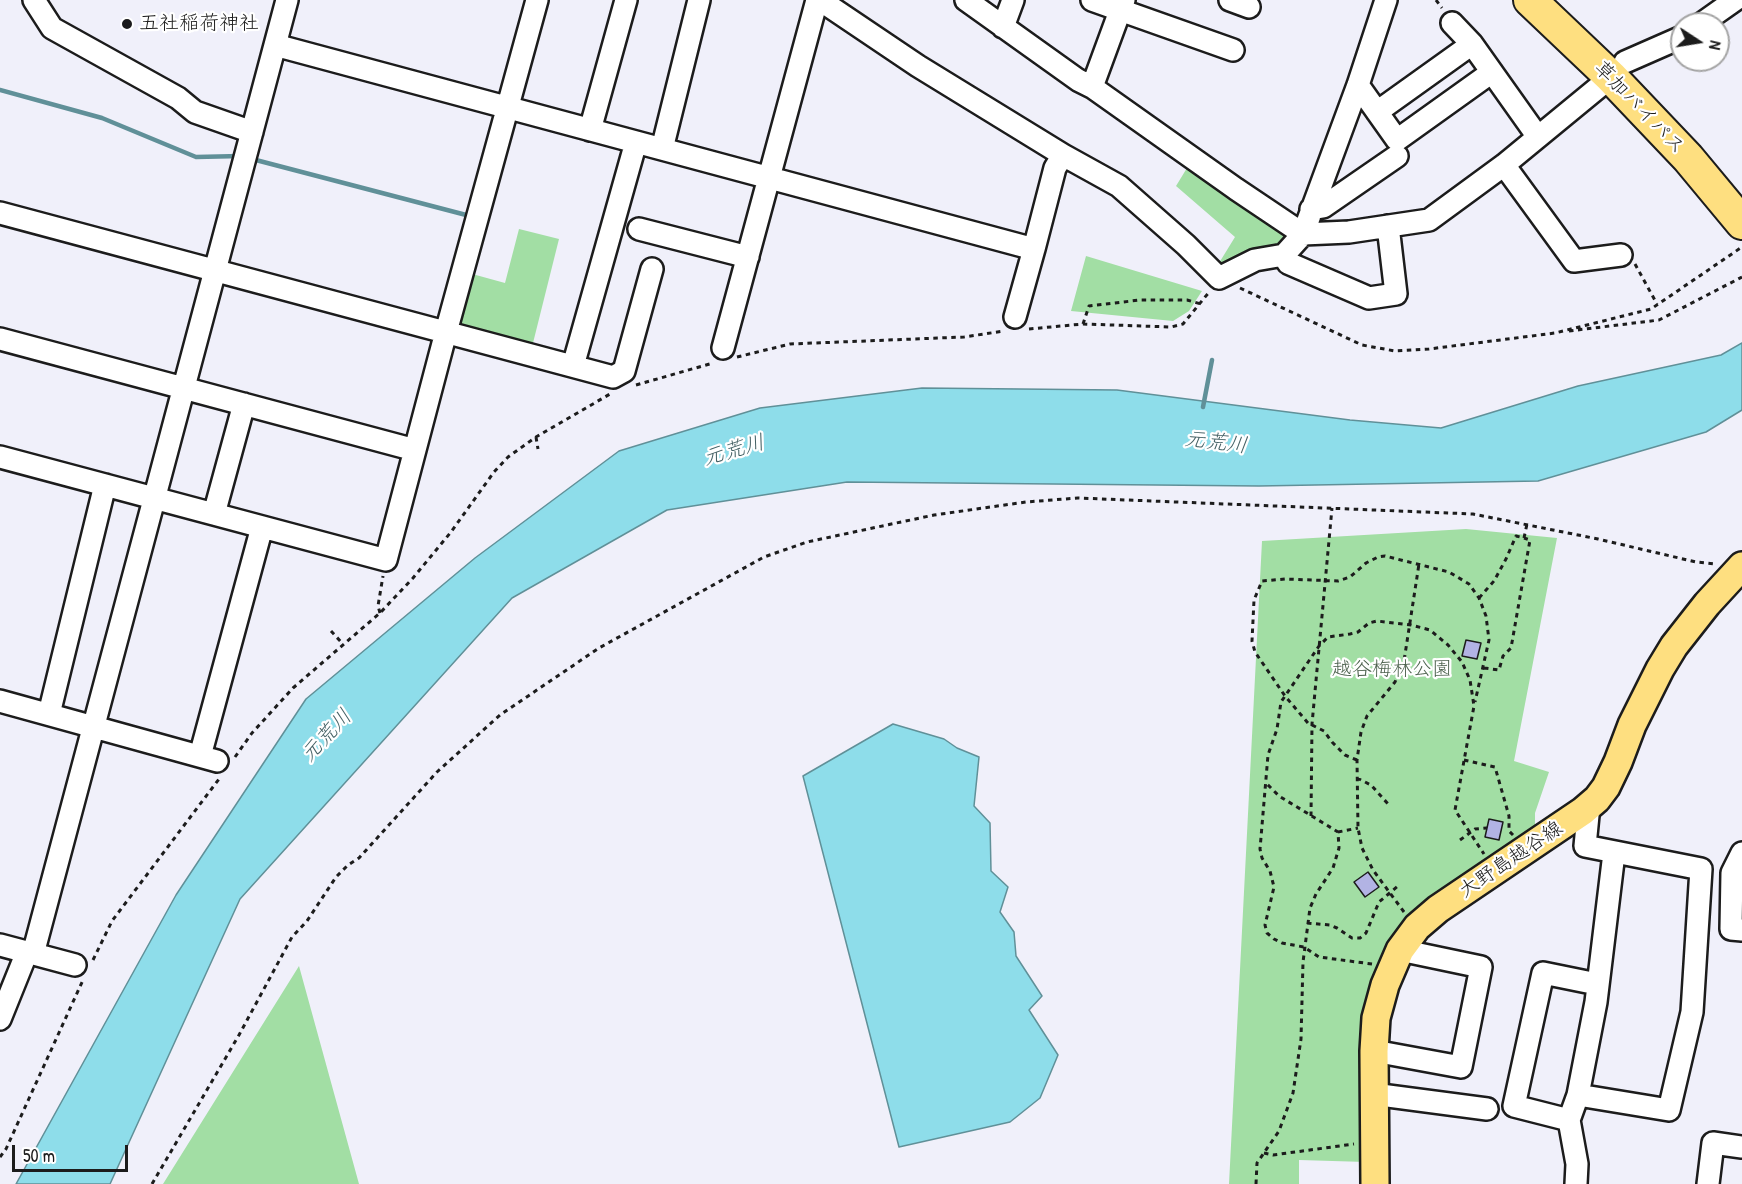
<!DOCTYPE html>
<meta charset="utf-8">
<style>
body{margin:0}
#map{position:relative;width:1742px;height:1184px;overflow:hidden;background:#f0f0fa;font-family:"Patrick Hand",sans-serif}
canvas{display:block}
.north{position:absolute;left:1670px;top:12px;width:60px;height:60px;box-sizing:border-box;background:#fff;border:2px solid #a4a4a4;border-radius:50%;rotate:102deg;font-size:16px;font-weight:700;line-height:24px;text-align:center;color:#1c1c1c}
.north::after{content:'';display:block;margin:auto;width:21px;height:27px;background:#1c1c1c;clip-path:polygon(50% 0,100% 100%,50% 72%,0 100%)}
.scale{position:absolute;left:12px;top:1145px;width:116px;height:27px;box-sizing:border-box;border:3px solid #1c1c1c;border-top:0;padding-left:8px;font-size:18px;line-height:21px;white-space:nowrap;color:#1c1c1c;-webkit-text-stroke:4px #fff;paint-order:stroke}
</style>
<div id="map">
<canvas width="1742" height="1184"></canvas>
<div class="north">N</div>
<div class="scale">50 m</div>
</div>
<script>
const context = document.querySelector('canvas').getContext('2d');
context.lineJoin = 'round';
function paint(path, color) {
  context.fillStyle = color;
  context.fill(path, 'evenodd');
}
function poly(rows) {
  const path = new Path2D();
  for (const r of rows) {
    path.moveTo(r[0], r[1]);
    for (let i = 2; i < r.length; i += 2) path.lineTo(r[i], r[i + 1]);
  }
  return path;
}
function trace(path, color, width, dash) {
  context.strokeStyle = color;
  context.lineWidth = width;
  context.lineCap = dash ? 'butt' : 'round';
  context.setLineDash(dash || []);
  context.stroke(path);
}
function drawText(font, color, halo, rows, align = 'center') {
  context.font = font + ' "Patrick Hand","Klee One",sans-serif';
  context.lineWidth = 4.5;
  context.setLineDash([]);
  context.textBaseline = 'middle';
  context.strokeStyle = halo;
  context.fillStyle = color;
  for (const [text, x, y, turn = 0] of rows) {
    context.save();
    context.translate(x, y);
    context.rotate((+turn || 0) * Math.PI / 180);
    context.textAlign = isNaN(turn) ? turn : align;
    if (halo) context.strokeText(text, 0, 0);
    context.fillText(text, 0, 0);
    context.restore();
  }
}
paint(poly([
 [1187,168,1288,239,1282,246,1219,263,1235,237,1176,186],
 [519,229,559,239,531,351,450,330,465,272,505,283],
 [1086,256,1202,291,1189,311,1173,321,1071,311],
 [1466,529,1557,538,1514,761,1549,772,1535,813,1535,831,1393,943,1366,1162,1299,1160,1299,1184,1229,1184,1262,541],
 [299,966,359,1184,163,1184]
]), '#a2dea4');
const water = poly([
 [1742,343,1742,410,1706,432,1538,481,1259,486,847,482,667,510,512,598,240,899,110,1184,16,1184,176,895,306,699,475,558,619,451,760,408,922,388,1117,390,1350,420,1441,428,1578,386,1721,355,1742,343],
 [893,724,944,739,957,748,979,757,974,806,990,823,991,871,1008,887,1000,912,1014,932,1016,956,1042,996,1029,1010,1058,1055,1040,1098,1010,1122,899,1147,803,776,893,724]
]);
paint(water, '#8eddea');
trace(water, '#609098', 1.5);
trace(poly([
 [1680,51,1682,50],
 [0,90,102,118,196,157,241,156],
 [252,159,470,216],
 [1203,407,1212,360]
]), '#609098', 4.5);
const building = poly([
 [1466,640,1481,643,1477,659,1462,656,1466,640],
 [1489,819,1503,822,1499,840,1485,837,1489,819],
 [1368,872,1379,887,1365,897,1354,882,1368,872]
]);
paint(building, '#b2b3e4');
trace(building, '#1c1c1c', 1.5);
const minor = poly([
 [34,0,52,28,178,98,195,112,252,132],
 [820,0,918,66,1063,155,1119,186,1186,245,1219,278,1255,260,1284,255,1303,234,1358,85,1386,0],
 [966,0,1078,80,1092,87,1236,189,1303,234,1349,232,1429,220,1504,165,1611,77],
 [1092,0,1233,50],
 [1230,0,1249,7],
 [1452,23,1472,44,1538,137],
 [1701,24,1735,0],
 [1003,27,1013,0],
 [275,45,1034,249,1055,168,1063,155],
 [1625,62,1682,37],
 [1358,85,1397,140,1492,72],
 [1092,87,1124,0],
 [1377,112,1472,44],
 [590,130,626,0],
 [662,149,699,0],
 [1504,165,1574,261,1621,255],
 [1311,209,1323,207,1397,156],
 [0,213,613,377,624,371,652,269],
 [639,229,748,257],
 [1284,255,1288,263,1369,298,1396,294,1388,226],
 [1015,317,1034,249],
 [0,339,415,450],
 [723,348,817,0],
 [573,366,636,142],
 [0,457,386,560,446,332,537,0],
 [214,514,244,404],
 [0,701,217,761],
 [49,714,105,485],
 [200,756,262,527],
 [1742,853,1732,873,1731,929,1742,930],
 [0,945,75,965],
 [33,954,287,0],
 [0,1019,27,952],
 [1374,1051,1461,1067,1481,967,1400,950],
 [1373,1094,1487,1109],
 [1578,1095,1669,1110,1692,1012,1701,869,1585,846,1589,805],
 [1569,1120,1514,1106,1543,973,1597,984],
 [1576,1184,1577,1164,1569,1120,1578,1095,1596,1002,1614,853],
 [1708,1184,1713,1143,1742,1147]
]);
const major = poly([
 [1375,1184,1374,1051,1376,1018,1385,985,1400,950,1417,927,1438,909,1583,811,1597,799,1606,787,1618,762,1632,725,1660,669,1674,646,1707,604,1742,566]
]);
const highway = poly([
 [1530,0,1611,77,1688,158,1742,223]
]);
trace(minor, '#1c1c1c', 26);
trace(major, '#1c1c1c', 32);
trace(highway, '#1c1c1c', 36);
trace(poly([
 [1436,0,1442,8],
 [1635,264,1657,304],
 [1240,288,1362,345,1395,351,1429,349,1555,333,1651,309,1742,247],
 [1083,324,1089,306,1140,300,1187,300,1201,304],
 [1029,329,1083,324,1171,327,1183,324,1210,291],
 [1569,331,1659,320,1742,277],
 [737,357,790,344,964,337,1004,331],
 [636,385,713,363],
 [536,437,538,449],
 [1479,598,1494,581,1506,559,1516,536,1524,538,1527,524],
 [380,613,378,606,383,576],
 [331,631,343,644],
 [1484,668,1499,670,1503,656,1511,648,1530,540,1524,538],
 [235,757,252,733,293,688,380,613,413,578,451,532,494,472,508,457,536,437,610,394],
 [1357,760,1345,755,1332,742,1324,731,1308,723,1285,696,1255,652,1252,641,1254,600,1262,581,1285,579,1338,581,1350,577,1366,563,1378,557,1385,556,1449,572,1469,584,1479,598,1486,616,1489,640,1475,702],
 [1464,760,1495,767,1509,816,1509,831,1513,835],
 [1357,778,1371,785,1389,805],
 [1311,816,1312,724,1332,508],
 [1338,832,1358,828],
 [1460,840,1475,829,1487,828],
 [1404,912,1373,870,1362,848,1358,828,1357,760,1361,732,1367,716,1395,682,1404,661,1419,564],
 [1307,923,1330,925,1337,928,1352,938,1360,938,1366,933,1379,902,1398,886],
 [93,960,112,921,219,779],
 [1372,964,1319,957,1304,947,1282,943,1274,939,1267,933,1265,925,1274,887,1270,871,1262,858,1260,849,1268,755,1277,729,1281,702,1319,646,1328,637,1350,634,1358,632,1369,623,1377,621,1411,625,1430,630,1448,645,1462,662,1470,680,1474,706,1455,810,1484,854],
 [1264,1153,1273,1155,1354,1144],
 [0,1157,6,1149,83,980],
 [152,1184,239,1035,292,937,307,921,336,877,348,865,359,858,437,772,500,715,599,648,764,557,807,542,934,515,1026,502,1078,498,1473,514,1598,539,1696,562,1715,564],
 [1256,1184,1257,1163,1279,1131,1293,1093,1301,1039,1303,962,1310,908,1316,894,1333,868,1339,848,1338,832,1279,796,1266,783]
]), '#1c1c1c', 3, [4.5, 4.5]);
trace(minor, '#fff', 21);
trace(major, '#fedf80', 27);
trace(highway, '#fedf80', 32);
for (const [x, y, r, color] of [
 [127,24,6,"#1c1c1c"]
]) {
  const dot = new Path2D();
  dot.arc(x, y, r, 0, 2 * Math.PI);
  context.fillStyle = color;
  context.fill(dot);
  trace(dot, '#fff', 2);
}
drawText('20px', '#1c1c1c', '#fff', [
 ["五社稲荷神社",139,24]
], 'left');
drawText('20px', '#1c1c1c', '#fff', [
 ["草加バイパス",1639,108,46],
 ["大野島越谷線",1511,860,-34]
]);
drawText('20px', '#4b604c', '#fff', [
 ["越谷梅林公園",1392,670]
]);
drawText('italic 21px', '#446064', '#fff', [
 ["元荒川",1216,443,7],
 ["元荒川",734,451,-16],
 ["元荒川",327,736,-47]
]);
</script>
